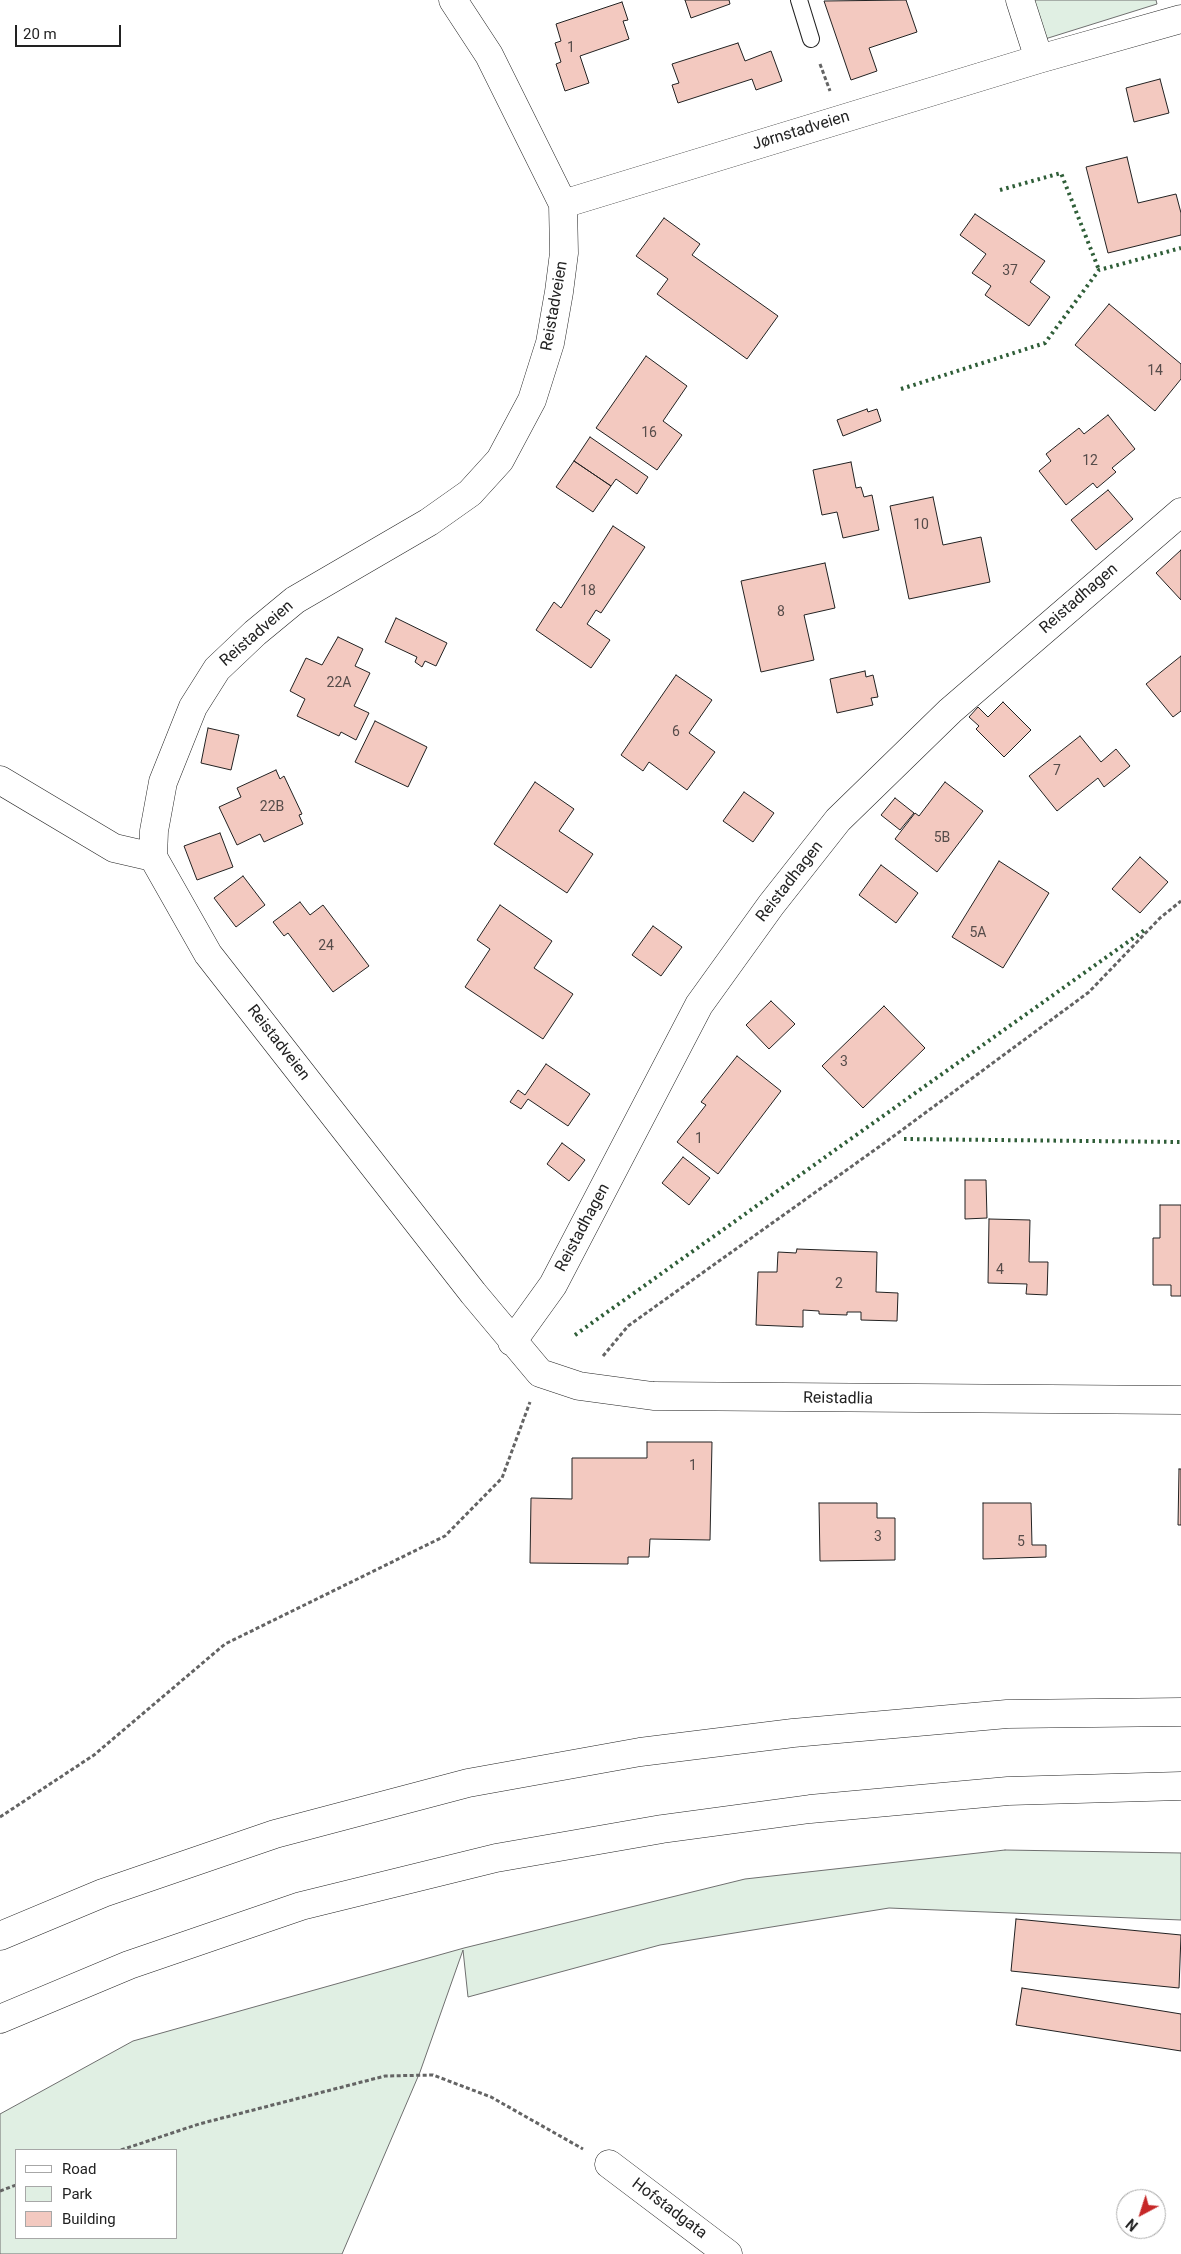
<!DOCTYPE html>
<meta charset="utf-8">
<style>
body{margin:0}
#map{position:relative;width:1181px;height:2254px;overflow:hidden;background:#fff;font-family:Roboto,sans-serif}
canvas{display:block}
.legend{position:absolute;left:15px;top:2149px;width:162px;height:90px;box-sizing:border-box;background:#fff;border:1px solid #a7a7a7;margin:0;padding:6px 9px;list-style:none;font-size:15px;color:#222}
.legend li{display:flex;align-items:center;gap:10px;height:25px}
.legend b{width:25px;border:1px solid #a7a7a7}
.north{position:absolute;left:1116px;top:2189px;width:50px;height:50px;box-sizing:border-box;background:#fff;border:1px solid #a7a7a7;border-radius:50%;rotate:220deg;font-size:14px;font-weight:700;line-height:20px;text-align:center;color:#222}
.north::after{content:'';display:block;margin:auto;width:18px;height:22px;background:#c62828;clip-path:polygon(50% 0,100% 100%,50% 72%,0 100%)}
.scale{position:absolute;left:15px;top:25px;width:106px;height:22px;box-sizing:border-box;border:2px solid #222;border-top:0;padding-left:6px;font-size:15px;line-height:18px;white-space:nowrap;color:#222;-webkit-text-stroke:4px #fff;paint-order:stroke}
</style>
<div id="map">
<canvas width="1181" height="2254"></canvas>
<ul class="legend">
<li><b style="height:6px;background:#fff"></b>Road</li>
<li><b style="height:14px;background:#e0efe3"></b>Park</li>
<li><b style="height:14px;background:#f3c9c0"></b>Building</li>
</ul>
<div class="north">N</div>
<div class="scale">20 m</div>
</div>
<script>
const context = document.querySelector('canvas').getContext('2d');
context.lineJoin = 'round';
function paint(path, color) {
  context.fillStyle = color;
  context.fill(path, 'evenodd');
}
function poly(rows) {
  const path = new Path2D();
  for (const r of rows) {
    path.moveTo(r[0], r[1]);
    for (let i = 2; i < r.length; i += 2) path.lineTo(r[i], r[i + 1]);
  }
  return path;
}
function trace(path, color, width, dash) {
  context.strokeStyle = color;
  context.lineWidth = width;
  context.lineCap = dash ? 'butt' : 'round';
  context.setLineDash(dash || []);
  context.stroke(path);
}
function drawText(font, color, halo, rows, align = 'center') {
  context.font = font + ' Roboto,sans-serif';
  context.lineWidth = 4;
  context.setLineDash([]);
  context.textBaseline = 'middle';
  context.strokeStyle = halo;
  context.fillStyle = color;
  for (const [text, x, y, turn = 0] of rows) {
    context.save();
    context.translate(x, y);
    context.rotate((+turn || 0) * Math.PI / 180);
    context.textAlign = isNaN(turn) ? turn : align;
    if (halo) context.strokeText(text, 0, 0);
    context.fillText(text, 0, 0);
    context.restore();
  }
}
const green = poly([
 [1033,0,1156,0,1157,4,1045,39,1033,0],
 [1005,1850,1181,1853,1181,1920,889,1908,660,1945,468,1997,463,1950,420,2072,342,2254,0,2254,0,2114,133,2041,464,1948,745,1879,1005,1850],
 [176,2150,176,2238,16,2238,16,2150,176,2150]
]);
paint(green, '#e0efe3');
trace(green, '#6f6f6f', 1);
const building = poly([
 [685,0,729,0,730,4,691,18,685,0],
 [906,0,917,32,869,48,877,71,851,80,824,1,906,0],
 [622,2,628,20,623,21,629,39,580,56,589,83,565,91,556,64,561,62,555,43,561,41,556,24,622,2],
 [738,43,745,61,771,51,782,81,756,90,752,79,678,103,672,85,679,83,672,64,738,43],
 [1160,79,1169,113,1134,122,1126,88,1160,79],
 [1127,157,1138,203,1176,194,1181,213,1181,235,1108,253,1086,167,1127,157],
 [975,214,1045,261,1030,282,1050,297,1029,326,985,295,991,286,972,273,986,254,960,235,975,214],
 [664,218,700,244,692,255,778,316,747,359,657,294,668,279,636,256,664,218],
 [1109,304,1181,364,1181,379,1155,411,1075,345,1109,304],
 [646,356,687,386,663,421,682,435,657,470,596,428,646,356],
 [867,409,868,412,877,409,881,421,843,436,837,420,867,409],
 [1108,415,1135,449,1112,468,1116,472,1097,488,1093,483,1066,505,1039,471,1051,461,1046,454,1079,428,1084,434,1108,415],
 [590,437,648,477,637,494,616,479,611,486,574,461,590,437],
 [574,461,611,486,593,512,556,487,574,461],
 [851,462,856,488,861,487,864,497,872,495,879,530,843,538,837,512,822,515,813,470,851,462],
 [1108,490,1133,519,1096,550,1071,520,1108,490],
 [933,497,943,545,981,537,990,582,909,599,890,506,933,497],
 [613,526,645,547,601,613,596,610,587,624,610,640,591,668,536,630,554,602,561,608,613,526],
 [1181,550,1181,600,1156,573,1181,550],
 [825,563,835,608,804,615,814,660,761,672,741,581,825,563],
 [396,618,447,643,436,666,425,661,422,667,415,662,417,657,385,642,396,618],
 [338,637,363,649,355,666,370,673,354,706,369,713,356,740,341,732,339,736,297,716,305,699,290,691,306,658,322,665,338,637],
 [1181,656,1181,711,1173,717,1146,684,1181,656],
 [865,671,866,677,873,675,878,697,871,698,873,705,837,713,830,679,865,671],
 [676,675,712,700,689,733,715,752,687,790,649,762,643,771,621,755,676,675],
 [1003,702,1031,730,1004,757,976,729,979,726,969,717,978,707,988,717,1003,702],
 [375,721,427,747,408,787,355,762,375,721],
 [208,728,239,735,231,770,201,763,208,728],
 [1080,736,1101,762,1116,749,1130,766,1104,787,1098,778,1057,811,1029,776,1080,736],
 [276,770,280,779,284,776,302,814,299,815,303,824,264,842,260,834,237,845,219,807,241,797,237,788,276,770],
 [535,782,574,809,559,831,593,854,567,893,494,844,535,782],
 [945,782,983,811,937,872,895,839,915,813,919,816,945,782],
 [744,792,774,813,753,842,723,821,744,792],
 [895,798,914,813,900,830,881,815,895,798],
 [220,833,233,867,197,880,184,846,220,833],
 [1140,857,1168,882,1140,913,1112,889,1140,857],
 [999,861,1049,893,1003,968,952,937,999,861],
 [881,865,918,893,896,923,859,895,881,865],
 [243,876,265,905,236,927,214,898,243,876],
 [300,902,310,915,323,905,369,966,333,992,288,933,284,936,273,922,300,902],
 [500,905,552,941,534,968,573,994,543,1039,465,987,490,949,477,940,500,905],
 [653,926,682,947,661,976,632,955,653,926],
 [771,1001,795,1024,769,1049,746,1025,771,1001],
 [884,1006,925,1048,863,1108,822,1066,884,1006],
 [737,1056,781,1091,718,1174,677,1142,706,1105,701,1102,737,1056],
 [546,1064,590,1094,568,1126,528,1099,521,1109,510,1102,518,1090,525,1095,546,1064],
 [562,1143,585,1160,569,1181,547,1164,562,1143],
 [683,1157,710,1178,689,1205,662,1183,683,1157],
 [965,1180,986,1180,987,1218,965,1219,965,1180],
 [1160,1205,1181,1205,1181,1296,1171,1296,1171,1285,1153,1285,1153,1238,1160,1238,1160,1205],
 [989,1219,1030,1220,1029,1262,1048,1262,1047,1295,1026,1294,1027,1284,988,1283,989,1219],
 [797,1249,877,1252,876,1292,898,1293,897,1321,861,1320,861,1312,847,1312,847,1315,819,1314,819,1311,803,1310,803,1327,756,1325,758,1272,777,1272,778,1252,796,1253,797,1249],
 [647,1442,712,1442,710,1540,650,1539,649,1557,628,1557,628,1564,530,1563,531,1498,572,1499,572,1458,647,1458,647,1442],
 [1179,1469,1181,1469,1181,1525,1178,1525,1179,1469],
 [819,1503,877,1503,877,1518,895,1518,895,1560,820,1561,819,1503],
 [983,1503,1031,1503,1032,1545,1046,1545,1046,1557,983,1559,983,1503],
 [1016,1919,1181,1935,1179,1988,1011,1971,1016,1919],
 [1022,1988,1181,2014,1181,2051,1016,2025,1022,1988]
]);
paint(building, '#f3c9c0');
trace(building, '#222', 1);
const lane = poly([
 [799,0,811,39]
]);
const street = poly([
 [453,0,489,55,563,204,564,253,559,292,550,343,532,400,500,460,470,493,429,522,295,600,255,633,217,669,193,707,163,782,154,831,153,857,208,954,473,1293,540,1373,579,1386,653,1396,1181,1400],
 [1020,0,1039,59],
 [563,204,1039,59,1181,19],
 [0,780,114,848,153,857],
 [512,1342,553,1285,699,1005,771,905,838,820,950,711,1181,512],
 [609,2164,728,2254]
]);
const highway = poly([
 [0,1936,103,1893,275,1834,468,1783,640,1752,793,1733,1007,1714,1181,1712],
 [0,2019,129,1965,301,1906,496,1858,662,1829,810,1809,1008,1791,1181,1786]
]);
trace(lane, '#222', 18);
trace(street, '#222', 29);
trace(highway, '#222', 29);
trace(poly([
 [820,64,830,91],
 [603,1356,628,1326,883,1144,1089,992,1160,918,1181,901],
 [0,1817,94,1755,225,1644,445,1536,502,1478,530,1402],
 [121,2150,199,2124,385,2076,433,2075,491,2097,583,2149],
 [0,2191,16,2185]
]), '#646464', 3, [4, 2.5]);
trace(lane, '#fff', 16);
trace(street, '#fff', 28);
trace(highway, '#fff', 28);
trace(poly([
 [1000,190,1061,173,1099,270],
 [901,389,1045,343,1099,270,1181,248],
 [904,1139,1181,1142],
 [575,1335,1146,929]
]), '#2f5e38', 4, [2.5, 4]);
drawText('14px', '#564c4a', null, [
 ["1",571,48],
 ["37",1010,271],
 ["14",1155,371],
 ["16",649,433],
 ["12",1090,461],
 ["10",921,525],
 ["18",588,591],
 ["8",781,612],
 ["22A",339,683],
 ["6",676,732],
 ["7",1057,771],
 ["22B",272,807],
 ["5B",942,838],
 ["5A",978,933],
 ["24",326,946],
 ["3",844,1062],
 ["1",699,1139],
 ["4",1000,1270],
 ["2",839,1284],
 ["1",693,1466],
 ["3",878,1537],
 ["5",1021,1542]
]);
drawText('16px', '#222', '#fff', [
 ["Jørnstadveien",801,131,-17],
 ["Reistadveien",555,306,-80],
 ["Reistadhagen",1079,599,-41],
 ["Reistadveien",257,634,-41],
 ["Reistadhagen",790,882,-52],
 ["Reistadveien",278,1043,52],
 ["Reistadhagen",583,1228,-62],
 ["Reistadlia",838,1399,1],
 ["Hofstadgata",669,2209,37]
]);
</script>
